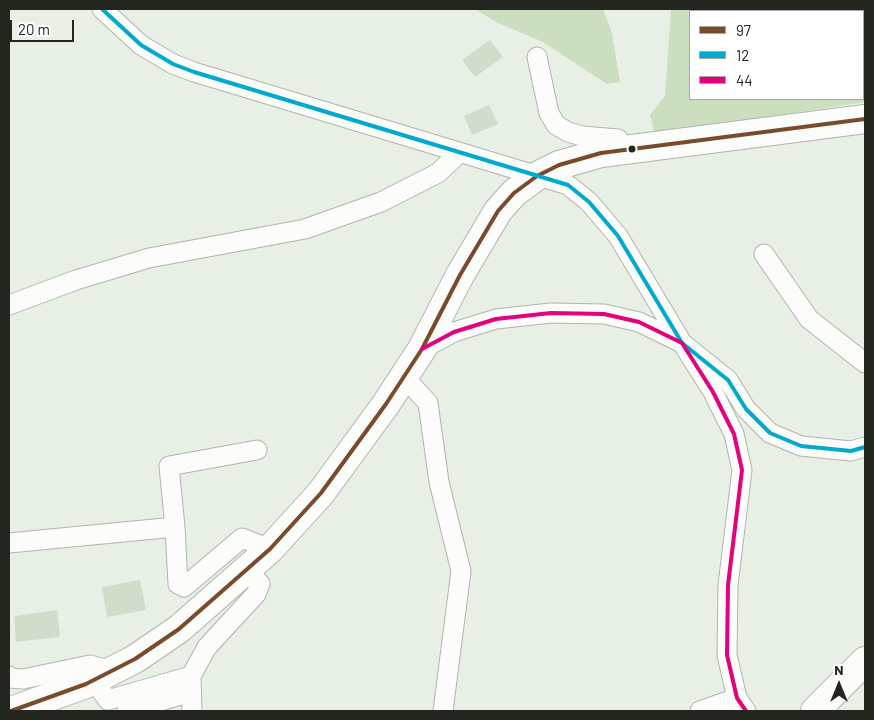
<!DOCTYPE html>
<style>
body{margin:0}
#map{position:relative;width:874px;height:720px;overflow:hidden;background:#e8efe5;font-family:Barlow,sans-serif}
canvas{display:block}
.frame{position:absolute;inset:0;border:10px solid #22261f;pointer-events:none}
.legend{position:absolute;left:689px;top:10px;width:175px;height:90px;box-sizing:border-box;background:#fff;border:1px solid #a7a8a5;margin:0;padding:6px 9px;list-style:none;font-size:15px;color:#22261f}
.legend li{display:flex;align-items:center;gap:10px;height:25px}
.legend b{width:25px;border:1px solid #a7a8a5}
.north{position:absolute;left:814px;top:660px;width:50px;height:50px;-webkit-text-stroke:4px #fff;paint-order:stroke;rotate:0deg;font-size:14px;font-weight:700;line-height:20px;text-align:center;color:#22261f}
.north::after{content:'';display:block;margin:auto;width:18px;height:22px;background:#22261f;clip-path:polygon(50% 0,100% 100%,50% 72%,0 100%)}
.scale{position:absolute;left:10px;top:20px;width:64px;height:22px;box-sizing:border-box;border:2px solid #22261f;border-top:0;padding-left:6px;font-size:15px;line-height:18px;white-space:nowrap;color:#22261f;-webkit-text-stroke:4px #fff;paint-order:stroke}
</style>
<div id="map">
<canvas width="874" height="720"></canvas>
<div class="frame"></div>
<ul class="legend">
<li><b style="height:6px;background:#7a4b2a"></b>97</li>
<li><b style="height:6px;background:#00a9ce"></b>12</li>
<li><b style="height:6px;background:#e5007d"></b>44</li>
</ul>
<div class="north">N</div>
<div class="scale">20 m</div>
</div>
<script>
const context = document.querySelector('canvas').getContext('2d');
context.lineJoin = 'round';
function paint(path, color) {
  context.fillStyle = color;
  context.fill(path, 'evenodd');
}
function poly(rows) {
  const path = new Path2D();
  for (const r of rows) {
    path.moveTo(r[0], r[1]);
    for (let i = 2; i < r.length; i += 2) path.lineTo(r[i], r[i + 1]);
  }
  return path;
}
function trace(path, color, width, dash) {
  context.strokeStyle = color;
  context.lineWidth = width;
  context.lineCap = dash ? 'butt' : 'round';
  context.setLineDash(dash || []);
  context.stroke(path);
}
paint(poly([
 [475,9,603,9,612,33,620,82,607,84,543,42,496,22],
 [671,9,744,9,746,11,690,11,690,99,863,99,863,78,865,78,865,102,655,134,650,115,665,96]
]), '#cbdec0');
paint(poly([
 [490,40,503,57,475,77,462,60],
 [489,105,498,124,472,135,464,116],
 [140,580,146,610,107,617,102,587],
 [57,610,60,637,16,642,14,616]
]), '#d1dccb');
const street = poly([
 [102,9,141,45,173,64,194,72,568,185,589,202,618,236,682,343,728,380,746,409,770,433,801,446,851,451,865,447],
 [851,9,851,11],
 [537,57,549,113,556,125,568,132,582,136,618,139,624,148],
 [863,70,865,83],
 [764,254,809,319,865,363],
 [9,305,76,280,149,258,305,229,381,202,438,173,459,153],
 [422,349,454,332,496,319,551,313,604,314,639,322,682,343,713,392,734,434,742,470,728,585,727,655,737,698,746,711],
 [404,377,428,403,439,482,461,571,443,711],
 [175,527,169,466,257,450],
 [9,543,175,527,178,584,184,587,242,538,270,549],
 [9,676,9,678,23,679,90,665,111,671],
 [93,680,108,700,191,676],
 [127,711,191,692],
 [192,711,191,676,207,647,256,594,260,584,247,569],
 [700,711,737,698]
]);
const primary = poly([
 [11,711,86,684,135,659,179,629,270,549,321,493,386,404,422,349,460,275,498,211,514,193,537,176,559,165,601,153,865,119],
 [815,711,865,661]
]);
trace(street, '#afb4ad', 21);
trace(primary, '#afb4ad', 30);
trace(street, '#fcfdfb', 19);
trace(primary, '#fcfdfb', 28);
trace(poly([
 [11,711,86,684,135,659,179,629,270,549,321,493,386,404,422,349,460,275,498,211,514,193,537,176,559,165,601,153,865,119]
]), '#7a4b2a', 4);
trace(poly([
 [102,9,141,45,173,64,194,72,568,185,589,202,618,236,682,343,728,380,746,409,770,433,801,446,851,451,865,447]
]), '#00a9ce', 4);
trace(poly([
 [422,349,454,332,496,319,551,313,604,314,639,322,682,343,713,392,734,434,742,470,728,585,727,655,737,698,746,711]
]), '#e5007d', 4);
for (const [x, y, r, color] of [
 [632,149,4.5,"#22261f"]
]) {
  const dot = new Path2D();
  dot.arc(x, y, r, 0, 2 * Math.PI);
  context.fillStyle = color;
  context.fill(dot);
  trace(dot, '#fff', 2);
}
</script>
